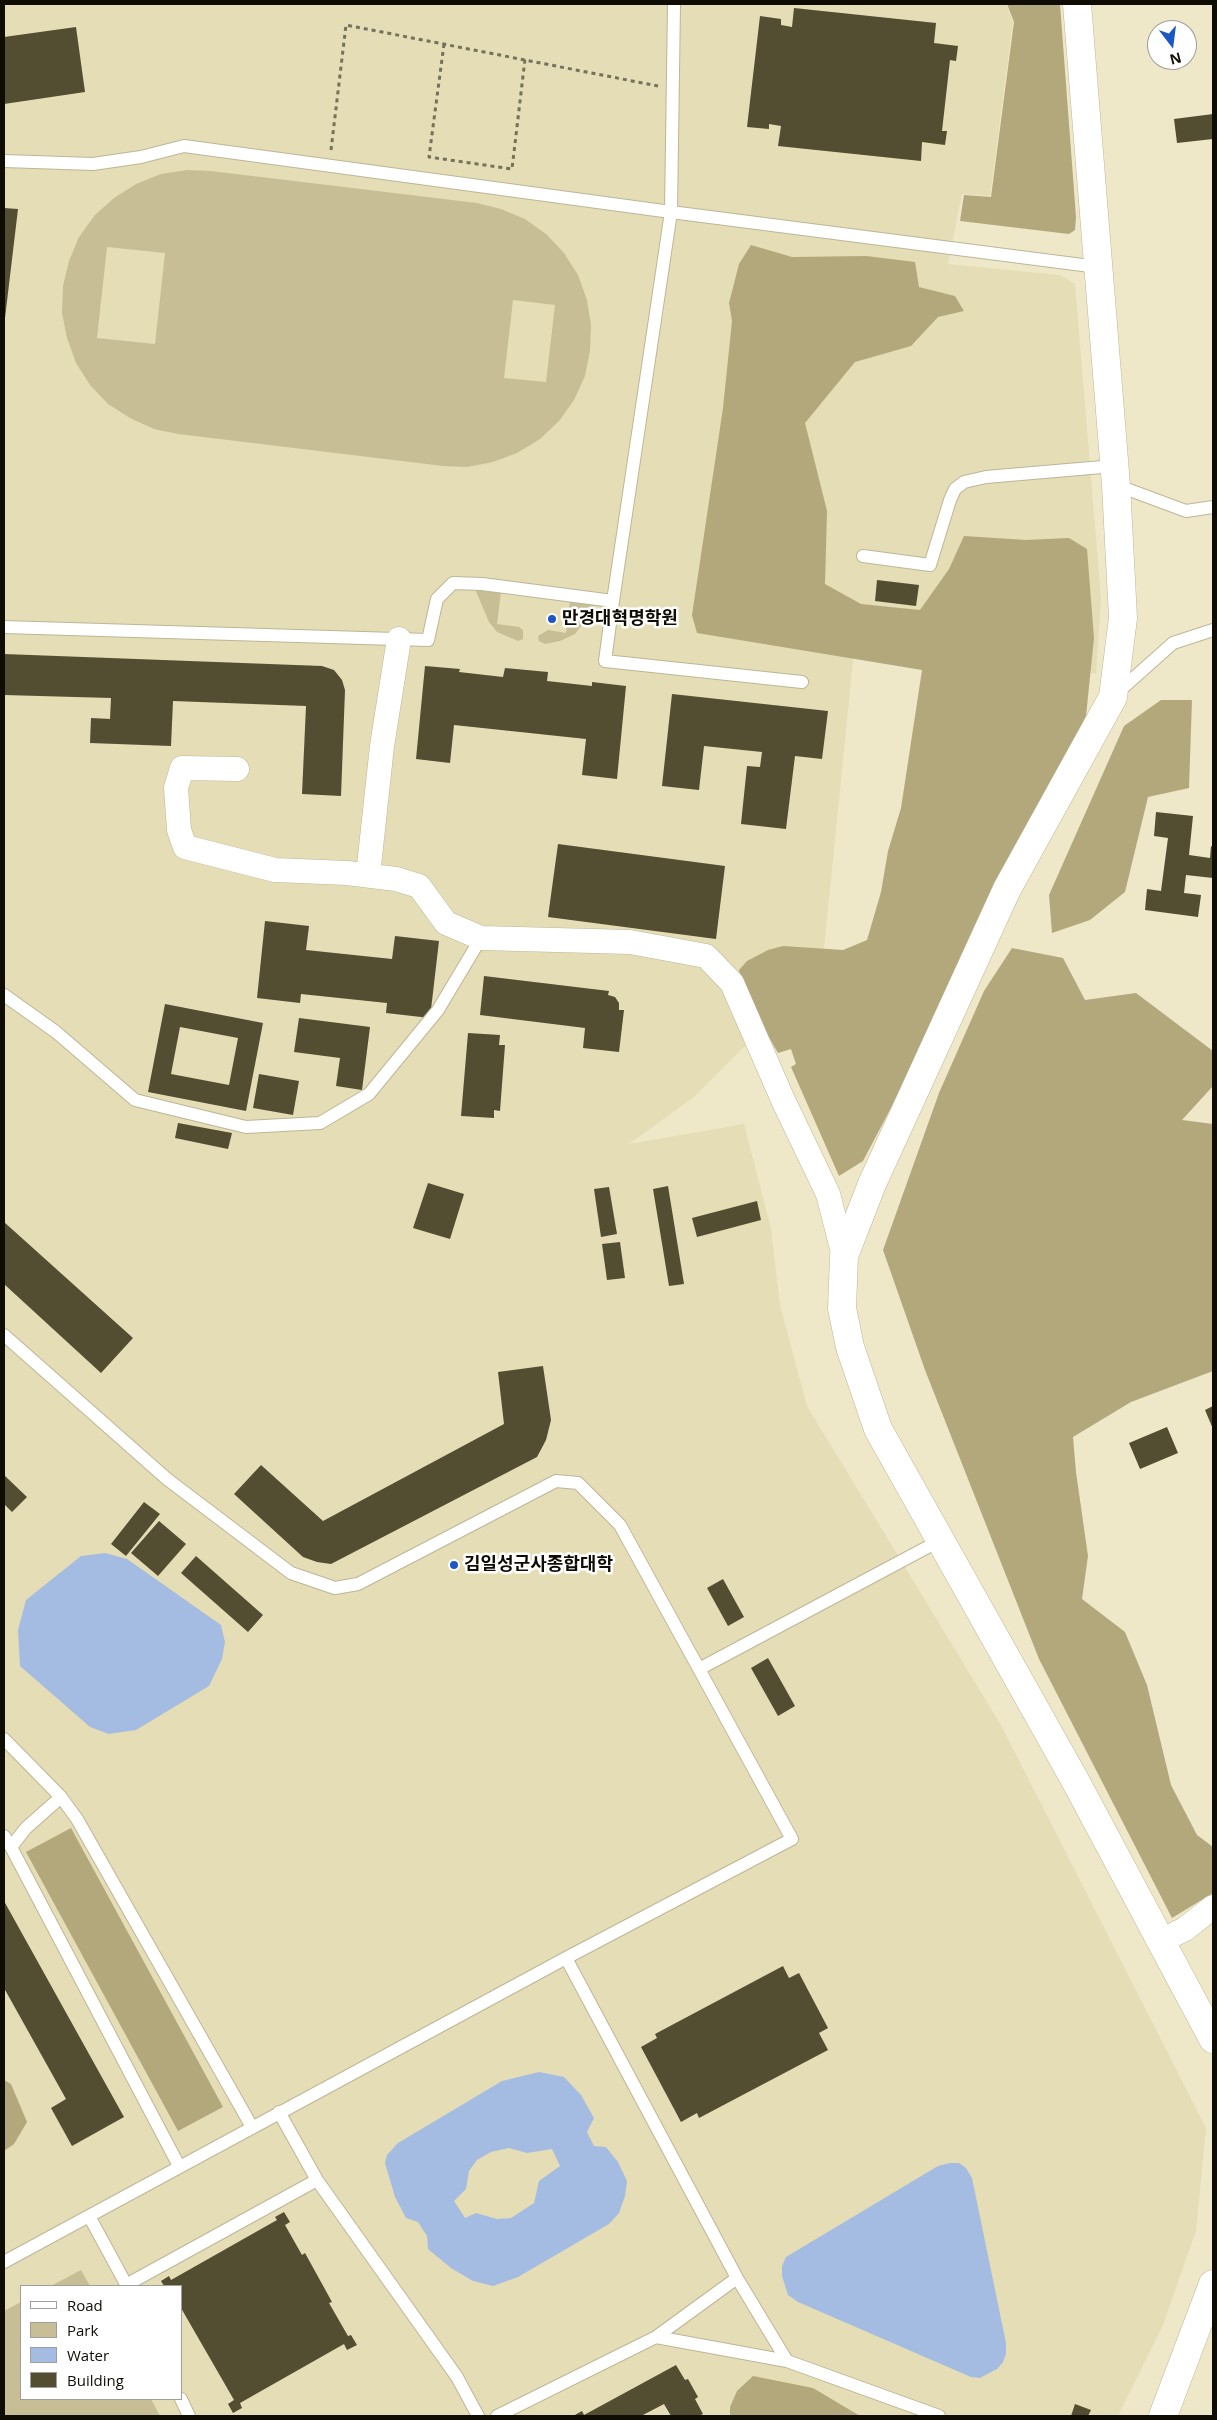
<!DOCTYPE html>
<meta charset="utf-8">
<style>
body{margin:0}
#map{position:relative;width:1217px;height:2420px;overflow:hidden;background:#efe8c8;font-family:"Open Sans",sans-serif}
canvas{display:block}
.frame{position:absolute;inset:0;border:5px solid #0e0c03;pointer-events:none}
.legend{position:absolute;left:20px;top:2285px;width:162px;height:115px;box-sizing:border-box;background:#fff;border:1px solid #9f9e9a;margin:0;padding:6px 9px;list-style:none;font-size:15px;color:#0e0c03}
.legend li{display:flex;align-items:center;gap:10px;height:25px}
.legend b{width:25px;border:1px solid #9f9e9a}
.north{position:absolute;left:1147px;top:20px;width:50px;height:50px;box-sizing:border-box;background:#fff;border:1px solid #9f9e9a;border-radius:50%;rotate:165deg;font-size:14px;font-weight:700;line-height:20px;text-align:center;color:#0e0c03}
.north::after{content:'';display:block;margin:auto;width:18px;height:22px;background:#1d57c3;clip-path:polygon(50% 0,100% 100%,50% 72%,0 100%)}
</style>
<div id="map">
<canvas width="1217" height="2420"></canvas>
<div class="frame"></div>
<ul class="legend">
<li><b style="height:6px;background:#fff"></b>Road</li>
<li><b style="height:14px;background:#c7be96"></b>Park</li>
<li><b style="height:14px;background:#a5bce2"></b>Water</li>
<li><b style="height:14px;background:#534d32"></b>Building</li>
</ul>
<div class="north">N</div>
</div>
<script>
const context = document.querySelector('canvas').getContext('2d');
context.lineJoin = 'round';
function paint(path, color) {
  context.fillStyle = color;
  context.fill(path, 'evenodd');
}
function poly(rows) {
  const path = new Path2D();
  for (const r of rows) {
    path.moveTo(r[0], r[1]);
    for (let i = 2; i < r.length; i += 2) path.lineTo(r[i], r[i + 1]);
  }
  return path;
}
function trace(path, color, width, dash) {
  context.strokeStyle = color;
  context.lineWidth = width;
  context.lineCap = dash ? 'butt' : 'round';
  context.setLineDash(dash || []);
  context.stroke(path);
}
function drawText(font, color, halo, rows, align = 'center') {
  context.font = font + ' "Open Sans","Noto Sans KR",sans-serif';
  context.lineWidth = 5;
  context.setLineDash([]);
  context.textBaseline = 'middle';
  context.strokeStyle = halo;
  context.fillStyle = color;
  for (const [text, x, y, turn = 0] of rows) {
    context.save();
    context.translate(x, y);
    context.rotate((+turn || 0) * Math.PI / 180);
    context.textAlign = isNaN(turn) ? turn : align;
    if (halo) context.strokeText(text, 0, 0);
    context.fillText(text, 0, 0);
    context.restore();
  }
}
paint(poly([
 [4,4,1006,4,1013,22,990,196,962,194,948,264,1060,275,1075,284,1101,598,1096,674,855,641,822,969,694,1097,629,1144,744,1124,771,1229,780,1305,807,1406,1001,1725,1206,2128,1196,2231,1163,2325,1118,2416,4,2416],
 [21,2286,181,2286,181,2399,21,2399]
]), '#e5ddb5');
paint(poly([
 [187,170,211,171,477,203,501,209,525,219,546,234,564,253,578,275,587,300,591,325,590,351,585,376,574,400,559,421,540,439,517,453,493,462,467,467,443,466,178,434,154,429,130,418,108,404,90,385,76,363,67,338,62,313,63,286,69,261,79,237,95,215,114,198,136,184,161,174],
 [107,247,165,253,155,344,97,338],
 [513,300,555,305,546,382,504,378],
 [475,589,501,591,497,624,519,627,523,630,523,639,518,641,497,632,489,622],
 [570,601,594,605,595,608,575,634,560,641,545,644,539,641,538,636,548,630,566,633],
 [81,2270,90,2286,51,2286],
 [21,2302,21,2399,151,2399,160,2416,4,2416,4,2311]
]), '#c7be96');
paint(poly([
 [1007,4,1060,4,1076,217,1075,230,1069,234,960,221,964,195,991,197,1014,22],
 [751,245,792,257,866,256,915,262,919,287,955,296,964,311,938,317,911,346,855,362,805,423,827,511,825,584,861,604,920,610,949,569,964,536,1026,540,1069,538,1087,549,1094,638,1086,716,942,1011,863,1161,839,1176,791,1067,796,1064,791,1049,778,1053,742,991,739,970,747,961,768,950,783,946,843,950,867,940,881,892,888,851,901,808,922,670,697,633,692,615,723,408,732,321,729,303,739,264],
 [1161,700,1192,700,1189,788,1148,797,1125,892,1090,920,1052,933,1049,895,1124,726],
 [1012,948,1063,958,1085,1000,1136,993,1213,1051,1213,1086,1182,1120,1213,1124,1213,1371,1131,1402,1073,1437,1076,1472,1088,1556,1082,1599,1125,1632,1147,1685,1171,1785,1197,1835,1213,1847,1213,1893,1172,1918,1039,1659,925,1370,883,1250,939,1093,984,991],
 [71,1828,223,2107,178,2131,26,1852],
 [4,2080,11,2084,27,2122,14,2144,4,2151],
 [753,2376,813,2388,860,2416,730,2416,730,2407,737,2391]
]), '#b2a87c');
paint(poly([
 [105,1553,127,1559,221,1625,225,1642,222,1659,209,1686,136,1730,109,1734,90,1727,20,1666,18,1630,26,1600,81,1556],
 [539,2072,564,2077,581,2095,594,2118,587,2132,594,2146,606,2147,618,2162,627,2181,625,2196,619,2213,609,2224,518,2277,493,2286,473,2281,451,2268,428,2249,427,2236,418,2222,406,2218,395,2197,385,2163,387,2155,398,2143,502,2081],
 [509,2148,527,2153,552,2149,560,2166,539,2181,534,2203,511,2218,497,2219,476,2213,465,2218,454,2201,466,2189,469,2171,477,2160,491,2152],
 [950,2163,959,2163,966,2168,972,2178,1006,2343,1006,2354,1003,2362,997,2369,980,2378,971,2377,798,2302,788,2295,782,2276,782,2266,786,2257,938,2166]
]), '#a5bce2');
paint(poly([
 [794,8,936,23,934,43,958,46,956,61,950,60,942,131,947,131,945,145,922,142,921,161,778,146,781,126,769,124,769,129,747,127,760,16,781,19,781,25,792,27],
 [76,27,85,92,4,104,4,37],
 [1213,114,1213,139,1177,143,1174,119],
 [4,208,18,209,5,318,4,318],
 [877,580,919,585,916,606,875,601],
 [4,654,322,666,334,670,342,680,345,690,341,796,302,794,306,706,173,701,171,746,90,743,91,718,110,719,111,698,4,695],
 [425,666,460,669,459,672,503,677,505,668,548,672,547,681,592,686,592,682,626,686,617,779,582,775,586,739,454,725,450,763,416,759],
 [672,694,828,711,822,759,795,756,786,829,741,824,747,766,760,767,762,752,704,746,699,790,662,786],
 [1156,812,1193,816,1189,855,1210,858,1211,846,1213,847,1213,878,1186,875,1184,893,1201,895,1198,917,1145,910,1147,889,1161,891,1168,838,1154,836],
 [558,844,725,866,716,939,548,917],
 [265,921,309,926,306,950,392,959,395,936,439,941,430,1018,386,1013,387,1003,301,994,300,1003,257,998],
 [484,976,609,991,608,995,615,997,619,1003,619,1010,624,1010,619,1052,583,1048,585,1028,480,1015],
 [165,1004,263,1023,246,1111,148,1092],
 [180,1027,238,1038,229,1085,171,1074],
 [299,1018,370,1027,362,1090,336,1086,340,1058,294,1052],
 [468,1033,500,1035,499,1045,505,1045,500,1111,494,1110,494,1118,461,1116],
 [259,1074,299,1081,293,1115,253,1108],
 [178,1123,232,1133,228,1149,175,1138],
 [428,1183,464,1194,450,1239,413,1228],
 [668,1186,684,1284,669,1286,653,1189],
 [609,1187,617,1234,601,1237,594,1189],
 [757,1201,761,1220,697,1237,692,1218],
 [4,1222,133,1338,101,1373,4,1284],
 [620,1242,625,1278,607,1280,602,1244],
 [543,1366,551,1420,546,1440,537,1457,331,1564,317,1562,303,1557,234,1494,261,1465,323,1521,504,1424,498,1372],
 [1213,1406,1213,1429,1205,1410],
 [1167,1427,1178,1453,1140,1469,1129,1443],
 [4,1475,27,1497,12,1512,4,1504],
 [144,1502,160,1514,126,1556,111,1544],
 [159,1521,186,1544,158,1576,131,1553],
 [196,1556,263,1615,248,1632,181,1573],
 [723,1579,744,1617,728,1626,707,1588],
 [768,1658,795,1706,778,1716,751,1668],
 [4,1901,124,2117,72,2146,51,2108,66,2099,4,1988],
 [783,1966,789,1978,799,1973,828,2028,819,2033,828,2050,699,2118,697,2113,681,2122,641,2047,657,2038,655,2034],
 [284,2212,290,2222,285,2225,302,2255,305,2253,332,2302,329,2303,348,2336,351,2335,357,2345,347,2350,344,2344,240,2403,242,2408,233,2413,228,2404,234,2400,181,2308,181,2286,164,2286,161,2281,169,2276,171,2280,277,2220,275,2217],
 [676,2365,685,2380,688,2379,698,2397,695,2399,703,2414,699,2416,671,2416,664,2404,641,2416,573,2416,582,2411,584,2415],
 [1075,2404,1091,2410,1088,2416,1071,2416]
]), '#534d32');
const service = poly([
 [4,161,93,164,141,157,184,146,671,212,1098,267],
 [1116,485,1186,511,1213,507],
 [863,556,930,565,950,500,955,489,964,482,986,477,1114,466],
 [613,601,671,212,674,4],
 [4,627,428,640,437,599,453,583,482,584,613,601,605,661,802,682],
 [1117,693,1173,643,1213,630],
 [4,995,56,1032,135,1100,246,1127,320,1123,369,1094,438,1010,481,938],
 [4,1335,167,1479,291,1573,335,1588,358,1584,556,1481,578,1483,620,1525,699,1669],
 [4,1739,61,1797,77,1819,252,2127],
 [61,1797,26,1828,11,1847,179,2166],
 [4,1836,11,1847],
 [566,1958,737,2278,787,2361],
 [317,2180,457,2377,478,2416],
 [89,2216,127,2286],
 [4,2262,566,1958,792,1839,699,1669,939,1541],
 [126,2285,317,2180,279,2112],
 [656,2337,737,2278],
 [181,2399,189,2416],
 [497,2416,656,2337,787,2361,939,2416]
]);
const minor = poly([
 [237,769,182,768,176,788,179,830,185,847,275,870,347,873,396,879,419,886,446,923,481,938,630,942,706,956,732,983,783,1100,828,1194,844,1256],
 [368,875,382,746,399,639],
 [1161,1941,1185,1929,1213,1907]
]);
const secondary = poly([
 [1077,4,1116,485,1123,618,1113,697,1007,889,872,1184,844,1256,842,1308,850,1347,878,1429,1076,1782,1213,2039],
 [1163,2416,1213,2284]
]);
trace(service, '#bcb697', 14);
trace(minor, '#bcb697', 25);
trace(secondary, '#bcb697', 29);
trace(poly([
 [444,44,429,157,512,169,525,59],
 [331,150,346,25,658,86]
]), '#75715d', 3, [4, 4]);
trace(service, '#fff', 12);
trace(minor, '#fff', 24);
trace(secondary, '#fff', 28);
for (const [x, y, r, color] of [
 [552,619,5,"#1d57c3"],
 [454,1565,5,"#1d57c3"]
]) {
  const dot = new Path2D();
  dot.arc(x, y, r, 0, 2 * Math.PI);
  context.fillStyle = color;
  context.fill(dot);
  trace(dot, '#fff', 2);
}
drawText('bold 18px', '#0e0c03', '#fff', [
 ["만경대혁명학원",562,619],
 ["김일성군사종합대학",464,1565]
], 'left');
</script>
